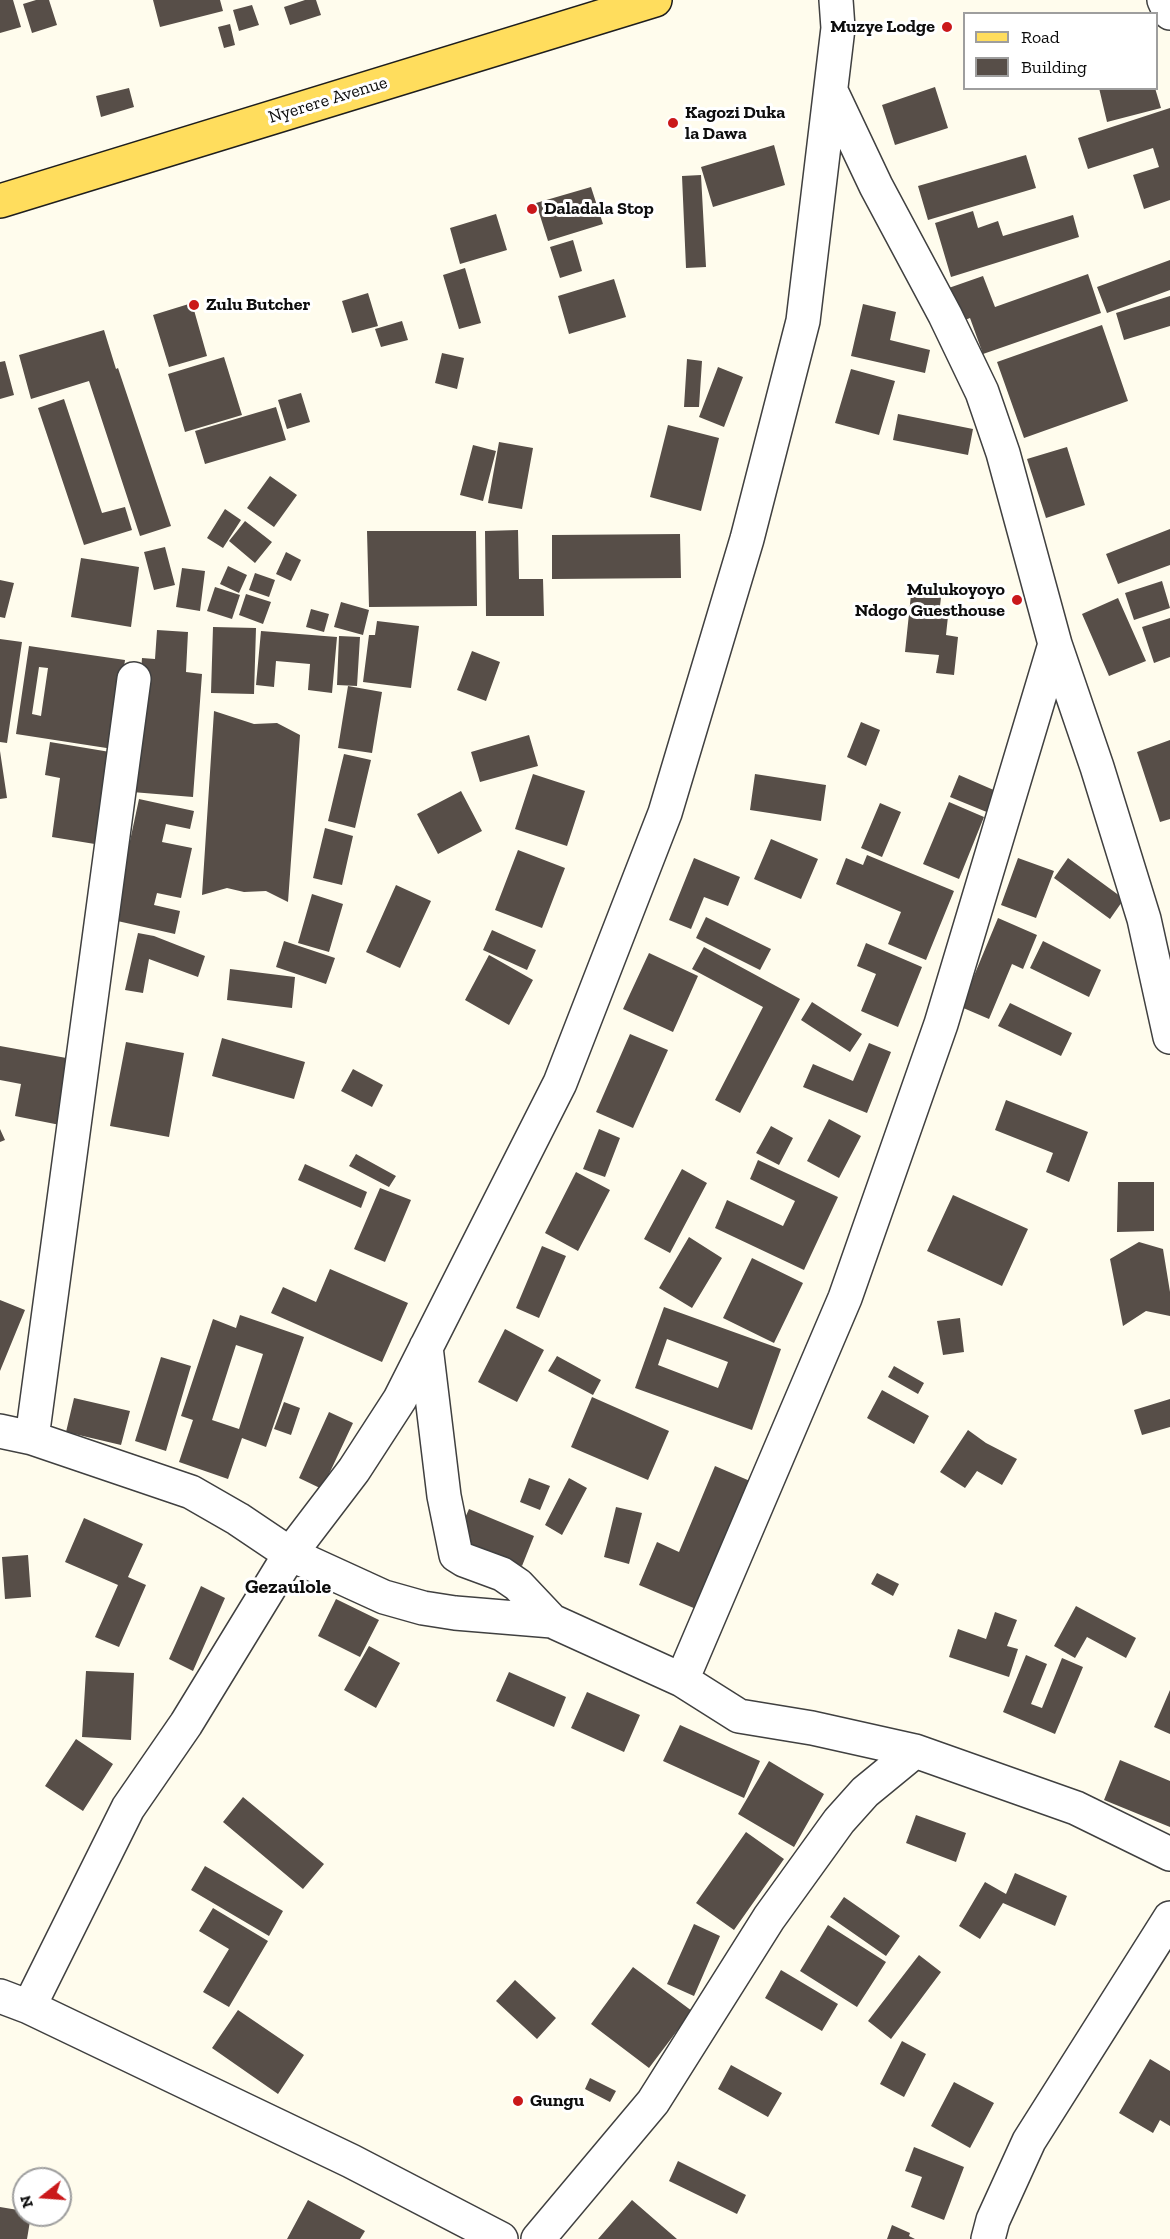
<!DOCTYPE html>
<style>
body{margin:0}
#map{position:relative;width:1170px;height:2239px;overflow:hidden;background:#fffced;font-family:"Zilla Slab",serif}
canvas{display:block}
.legend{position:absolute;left:963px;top:12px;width:195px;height:78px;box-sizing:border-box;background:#fff;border:2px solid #9e9e9e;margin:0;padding:8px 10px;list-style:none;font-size:18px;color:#0d0d0d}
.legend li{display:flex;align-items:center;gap:12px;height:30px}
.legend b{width:30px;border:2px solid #9e9e9e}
.north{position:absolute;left:12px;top:2167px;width:60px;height:60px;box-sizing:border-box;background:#fff;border:2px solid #9e9e9e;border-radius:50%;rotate:253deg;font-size:16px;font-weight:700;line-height:24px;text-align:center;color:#0d0d0d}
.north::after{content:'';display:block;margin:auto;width:21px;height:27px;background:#ca181a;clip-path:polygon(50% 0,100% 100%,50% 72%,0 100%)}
</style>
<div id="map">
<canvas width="1170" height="2239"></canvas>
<ul class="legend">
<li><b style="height:8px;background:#ffdd5d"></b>Road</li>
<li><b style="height:16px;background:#574e48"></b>Building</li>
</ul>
<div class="north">N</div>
</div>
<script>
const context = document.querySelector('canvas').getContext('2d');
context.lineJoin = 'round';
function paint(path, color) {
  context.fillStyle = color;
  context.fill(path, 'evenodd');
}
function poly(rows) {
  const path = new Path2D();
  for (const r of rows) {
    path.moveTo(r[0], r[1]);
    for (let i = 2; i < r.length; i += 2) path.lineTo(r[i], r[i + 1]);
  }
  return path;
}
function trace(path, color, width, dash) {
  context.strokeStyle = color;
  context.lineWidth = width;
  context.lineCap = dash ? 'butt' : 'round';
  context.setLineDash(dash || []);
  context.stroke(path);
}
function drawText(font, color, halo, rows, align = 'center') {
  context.font = font + ' "Zilla Slab",serif';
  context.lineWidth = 6;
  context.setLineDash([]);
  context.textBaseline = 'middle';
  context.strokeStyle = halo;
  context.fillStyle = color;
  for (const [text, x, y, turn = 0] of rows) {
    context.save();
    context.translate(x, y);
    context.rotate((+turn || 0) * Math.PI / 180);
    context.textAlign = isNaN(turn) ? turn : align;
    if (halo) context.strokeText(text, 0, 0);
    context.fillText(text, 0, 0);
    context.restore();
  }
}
paint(poly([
 [0,0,13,0,21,27,0,33],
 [36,0,49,0,57,25,32,33,23,4],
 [153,0,220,0,223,11,160,27],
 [305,0,316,0,321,15,290,25,284,7],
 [252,5,259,25,239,31,233,10],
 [230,24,235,45,224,48,218,27],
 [935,87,948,128,895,145,882,105],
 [129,88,134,107,101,117,96,96],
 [1099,88,1155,88,1161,108,1107,122],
 [1170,108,1170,200,1144,209,1133,175,1159,167,1153,148,1088,169,1078,138],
 [774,145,785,185,713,207,701,167],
 [1026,155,1036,188,928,220,918,186],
 [701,175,706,267,686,268,682,176],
 [591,187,603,224,548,241,536,203],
 [973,211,978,228,998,221,1003,236,1073,215,1079,237,951,277,935,223],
 [496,214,507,250,460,264,450,228],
 [573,240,582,271,560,278,550,247],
 [1170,260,1170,290,1107,313,1097,287],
 [465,268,481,323,459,329,443,275],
 [1088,274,1101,313,983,354,970,318,955,324,943,290,983,276,995,307],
 [614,279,626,317,569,334,558,296],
 [368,293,378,326,352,333,342,301],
 [1170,296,1170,326,1124,340,1116,313],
 [192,303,207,356,169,367,153,315],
 [863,304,896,312,890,340,930,350,925,373,851,356],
 [402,321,408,340,381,347,375,329],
 [1102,325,1128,401,1024,438,997,362],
 [104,330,116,369,118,368,171,526,140,536,89,381,31,399,19,355],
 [442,353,464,358,457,389,435,383],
 [224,357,242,415,185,432,168,374],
 [687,359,702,361,699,407,684,407],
 [5,361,14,395,0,399,0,362],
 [718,367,743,377,724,427,699,417],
 [851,369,895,381,879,435,835,423],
 [301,393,310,422,287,429,278,400],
 [64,399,102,513,125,507,132,530,84,545,38,408],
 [276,407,286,440,205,464,195,431],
 [898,414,973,429,968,455,893,440],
 [668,425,719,438,701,511,650,497],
 [499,442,533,448,522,509,488,503],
 [473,445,496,451,483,501,460,495],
 [1067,447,1085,505,1046,518,1027,459],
 [270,476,297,495,274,527,247,508],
 [225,509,241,520,223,548,207,538],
 [245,521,272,542,255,563,229,541],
 [1170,529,1170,565,1118,584,1106,554],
 [518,530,519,579,543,579,544,616,486,616,485,531],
 [367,531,476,531,477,606,369,607],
 [680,534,681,578,552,579,552,535],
 [165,547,175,585,154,590,144,552],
 [286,552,301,560,291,581,276,574],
 [81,558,139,567,131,627,71,617],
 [228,566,247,575,239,593,220,584],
 [182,568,205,571,200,611,176,607],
 [255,573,275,580,269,597,249,590],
 [0,580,14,583,5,618,0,617],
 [1162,581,1170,608,1134,620,1125,593],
 [912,585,942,589,940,606,949,607,946,635,958,637,954,675,936,673,939,655,905,652],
 [215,587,240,595,232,619,207,611],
 [246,594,271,602,263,624,239,615],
 [1118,598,1146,661,1109,676,1082,614],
 [341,602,369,610,363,635,334,627],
 [311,609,329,614,324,632,306,627],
 [1170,618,1170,657,1154,663,1142,627],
 [377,621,419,626,411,688,363,682,369,635,375,635],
 [213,627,256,628,254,694,211,693],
 [157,630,188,632,186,672,202,674,193,797,132,792,142,658,155,659],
 [261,631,337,637,332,693,308,690,310,664,276,661,274,687,256,685],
 [339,636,360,637,357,686,337,685],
 [0,639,22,642,7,743,0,742],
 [29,646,125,660,113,749,16,734],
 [39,667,48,668,41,716,32,714],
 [472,651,500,662,486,701,457,690],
 [348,686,382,692,372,753,338,748],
 [214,711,254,724,277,723,300,735,288,902,266,891,244,892,227,888,202,895],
 [861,722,880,730,866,766,847,757],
 [529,735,538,766,480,782,471,752],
 [1170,740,1170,819,1160,822,1137,752],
 [50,742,122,754,107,846,52,837,60,778,45,775],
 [0,751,7,798,0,799],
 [344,754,371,760,355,828,328,821],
 [533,774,585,791,567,846,515,829],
 [755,774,826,785,821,821,750,810],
 [959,775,1003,794,994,815,950,797],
 [461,791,482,831,438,854,417,814],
 [139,799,194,811,190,829,166,824,162,842,192,848,181,898,157,893,154,905,180,911,175,934,113,920],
 [949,802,984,817,959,879,923,864],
 [880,803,901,812,882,857,861,848],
 [325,828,353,836,342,885,313,878],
 [771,839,818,859,801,899,754,879],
 [518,850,565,868,542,928,495,910],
 [867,855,954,891,926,960,888,944,901,912,836,884,846,858,863,865],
 [694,858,740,877,728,906,704,897,691,929,669,920],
 [1018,858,1054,871,1036,918,1001,905],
 [1068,858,1124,899,1110,919,1054,878],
 [396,885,431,901,400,968,366,952],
 [312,894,343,904,329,952,298,943],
 [706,917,771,949,760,970,696,938],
 [998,918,1037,935,1023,969,1012,964,989,1019,961,1007],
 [492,930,536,950,527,970,483,950],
 [138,933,154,936,205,956,198,977,149,959,143,993,125,990],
 [284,941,335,958,326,984,276,967],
 [1043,941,1101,970,1089,997,1030,968],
 [866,943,922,967,898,1027,861,1011,876,974,857,966],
 [704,947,800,999,740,1113,715,1100,763,1007,692,969],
 [649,953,698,976,673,1032,623,1009],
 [489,955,533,980,509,1025,465,1000],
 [230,969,295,977,292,1008,227,1000],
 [812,1002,862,1034,850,1052,801,1020],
 [1010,1003,1072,1033,1061,1056,998,1026],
 [630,1034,668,1050,633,1128,596,1112],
 [222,1038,305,1062,294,1099,212,1076],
 [126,1042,184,1053,169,1137,110,1126],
 [869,1043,891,1052,867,1113,803,1087,813,1064,853,1081],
 [0,1046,72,1059,60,1125,15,1116,21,1084,0,1080],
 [353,1069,383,1085,372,1107,341,1091],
 [1006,1100,1088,1132,1069,1182,1046,1172,1053,1153,995,1130],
 [829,1119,861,1136,839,1178,807,1161],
 [771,1126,793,1138,779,1165,756,1153],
 [0,1129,5,1140,0,1142],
 [599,1129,620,1138,605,1177,583,1169],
 [356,1154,396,1176,389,1187,349,1166],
 [758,1160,838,1197,804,1270,715,1228,727,1200,783,1226,795,1201,750,1179],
 [305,1164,367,1192,361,1208,298,1180],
 [682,1169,707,1183,670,1253,644,1239],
 [576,1172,610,1190,578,1251,545,1233],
 [1118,1182,1154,1182,1154,1231,1117,1232],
 [380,1188,411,1200,385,1262,354,1249],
 [953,1195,1028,1229,1002,1286,927,1251],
 [689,1237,722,1258,692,1308,659,1288],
 [1139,1242,1163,1249,1170,1292,1170,1316,1146,1311,1123,1326,1110,1259],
 [542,1246,566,1256,539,1318,516,1308],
 [752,1258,803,1283,774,1343,723,1318],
 [330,1269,408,1303,382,1362,271,1313,283,1287,316,1302],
 [0,1300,25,1310,0,1371],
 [664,1307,781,1349,752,1430,635,1388],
 [667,1339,728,1362,718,1388,658,1365],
 [240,1315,304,1337,266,1447,242,1438,228,1479,179,1462,193,1420,181,1416,213,1319,236,1328],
 [236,1345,263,1354,239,1429,212,1420],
 [960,1318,964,1352,943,1355,937,1321],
 [505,1329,544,1350,517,1402,478,1382],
 [557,1356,601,1380,593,1395,548,1371],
 [161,1357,191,1366,166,1451,135,1441],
 [894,1366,924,1383,918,1394,888,1377],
 [882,1390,929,1416,914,1444,867,1418],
 [592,1397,669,1431,648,1480,571,1447],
 [74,1398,130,1411,121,1445,66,1432],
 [1170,1399,1170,1427,1142,1435,1134,1410],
 [284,1402,300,1408,291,1435,274,1429],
 [329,1412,353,1423,322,1489,299,1478],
 [968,1430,986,1443,1017,1459,1002,1485,977,1471,965,1488,940,1472],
 [715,1466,750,1481,696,1609,639,1585,657,1542,679,1552],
 [529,1478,550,1486,540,1510,520,1502],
 [569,1478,587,1488,562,1535,545,1525],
 [616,1507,642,1513,629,1564,604,1557],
 [469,1509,534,1536,522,1566,456,1538],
 [84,1518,143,1544,128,1577,146,1585,119,1647,95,1637,118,1585,65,1562],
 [28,1555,31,1597,5,1599,2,1557],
 [877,1573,899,1584,893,1596,871,1584],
 [201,1586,225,1598,193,1671,169,1659],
 [336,1599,379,1620,360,1657,318,1636],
 [1076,1606,1136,1638,1126,1658,1087,1637,1075,1658,1054,1646],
 [995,1612,1017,1620,1007,1646,1018,1649,1009,1677,949,1657,958,1629,986,1639],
 [369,1646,400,1663,376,1708,344,1690],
 [1026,1655,1047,1664,1031,1704,1042,1708,1062,1658,1083,1667,1055,1734,1003,1712],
 [86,1671,134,1673,131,1740,82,1737],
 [509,1672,566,1697,554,1727,496,1701],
 [1170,1690,1170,1734,1154,1727],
 [587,1692,640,1715,624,1752,571,1728],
 [680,1725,760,1761,744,1798,663,1761],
 [76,1739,113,1764,83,1811,45,1786],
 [1120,1760,1170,1781,1170,1827,1104,1800],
 [769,1761,824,1794,794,1847,738,1814],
 [243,1797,324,1864,303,1889,223,1822],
 [916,1815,966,1833,956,1862,906,1843],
 [746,1832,784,1859,734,1930,696,1903],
 [205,1866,283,1911,269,1936,191,1890],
 [1015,1873,1067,1896,1055,1926,1003,1903,980,1939,959,1926,985,1882,1006,1894],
 [844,1897,900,1936,886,1956,830,1917],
 [213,1908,268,1941,229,2007,203,1992,229,1949,199,1931],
 [694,1924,720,1936,694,1996,667,1984],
 [828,1925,886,1962,857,2007,800,1971],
 [919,1955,941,1972,891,2039,868,2021],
 [633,1967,692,2011,649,2068,591,2024],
 [781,1970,838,2004,822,2031,765,1998],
 [515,1980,556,2018,537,2039,496,2001],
 [238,2010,304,2055,278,2094,212,2048],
 [902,2041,926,2054,904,2097,880,2084],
 [1150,2059,1170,2071,1170,2126,1160,2120,1153,2133,1119,2113],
 [731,2065,782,2093,768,2117,718,2089],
 [590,2078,616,2091,610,2102,585,2089],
 [954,2082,994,2103,970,2148,931,2126],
 [914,2147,964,2167,944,2220,911,2207,922,2177,905,2171],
 [678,2161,746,2195,737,2214,669,2181],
 [308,2200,365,2231,360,2239,287,2239],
 [632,2200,677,2239,598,2239],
 [0,2207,24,2211,24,2215,31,2215,27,2239,0,2239],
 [892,2225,910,2233,909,2236,915,2239,887,2239]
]), '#574e48');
const minor = poly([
 [1164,0,1170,13],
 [831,91,876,186,945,315,982,392,1003,453,1055,644,1097,767,1144,919,1170,1037],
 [426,1347,444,1496,456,1555,464,1560,502,1574,518,1585,552,1621],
 [0,1431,32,1438,191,1492,238,1519,290,1554,384,1597,423,1608,455,1613,552,1621,682,1680,739,1716,812,1728,915,1751,1076,1808,1170,1854],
 [32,1438,134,679],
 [682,1680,845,1298,941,1024,1055,644],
 [0,1996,29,2007,351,2161,501,2239],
 [29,2007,128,1808,186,1724,290,1554,354,1470,400,1399,560,1083,665,813,747,539,803,321,838,28,836,0],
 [538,2239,653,2102,769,1918,839,1821,865,1792,915,1751],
 [988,2239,993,2220,1029,2141,1170,1918]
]);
const primary = poly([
 [0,201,655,0]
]);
trace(minor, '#404040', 36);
trace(primary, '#1e1e1e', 36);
trace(minor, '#fff', 33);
trace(primary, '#ffdd5d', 33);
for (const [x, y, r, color] of [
 [947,27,6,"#ca181a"],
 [673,123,6,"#ca181a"],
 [532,209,6,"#ca181a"],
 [194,305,6,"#ca181a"],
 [1017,600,6,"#ca181a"],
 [518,2101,6,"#ca181a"]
]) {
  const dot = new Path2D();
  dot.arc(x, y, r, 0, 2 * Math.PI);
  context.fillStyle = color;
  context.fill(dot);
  trace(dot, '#fff', 2);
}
drawText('bold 18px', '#0d0d0d', '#fff', [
 ["Muzye Lodge",935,27,"right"],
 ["Kagozi Duka",685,113],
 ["la Dawa",685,134],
 ["Daladala Stop",544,209],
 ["Zulu Butcher",206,305],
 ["Mulukoyoyo",1005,590,"right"],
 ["Ndogo Guesthouse",1005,611,"right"],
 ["Gungu",530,2101]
], 'left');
drawText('18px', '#0d0d0d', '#fff', [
 ["Nyerere Avenue",328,100,-17]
]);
drawText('bold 20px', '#0d0d0d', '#fff', [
 ["Gezaulole",288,1587]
]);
</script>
